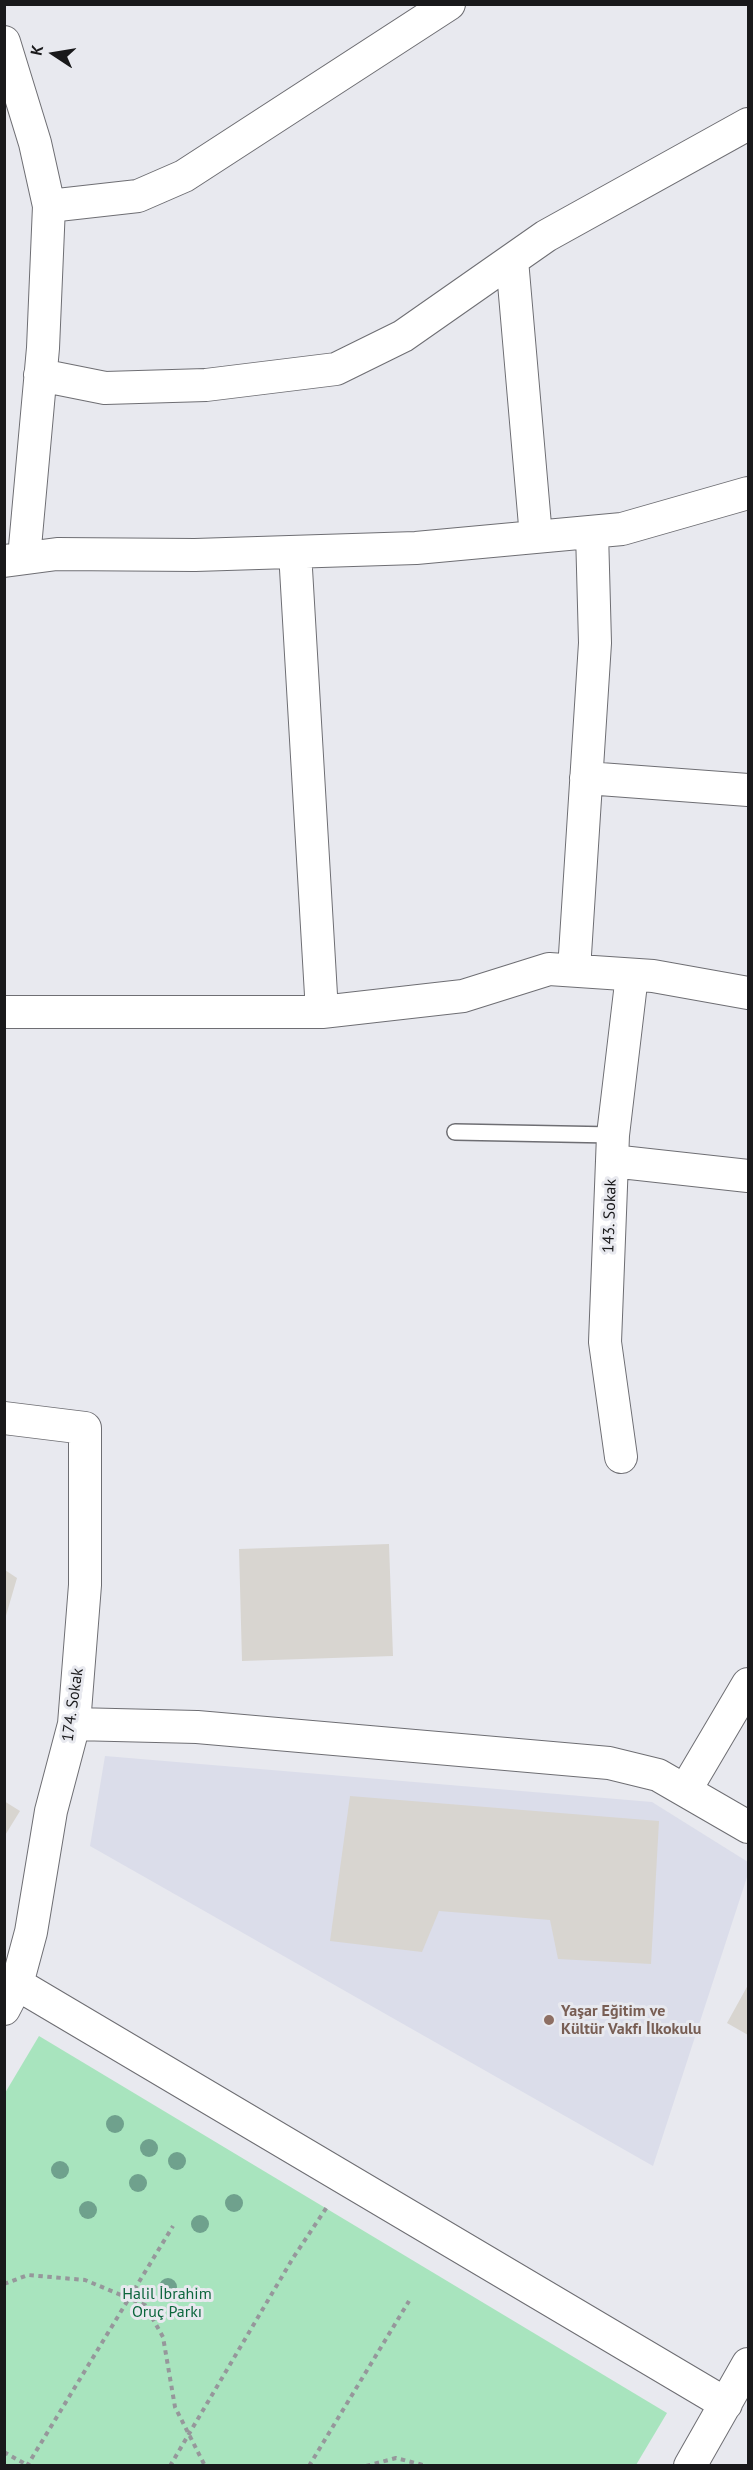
<!DOCTYPE html>
<meta charset="utf-8">
<style>
body{margin:0}
#map{position:relative;width:753px;height:2470px;overflow:hidden;background:#e8e9ef;font-family:"PT Sans",sans-serif}
canvas{display:block}
.frame{position:absolute;inset:0;border:6px solid #19191b;pointer-events:none}
.north{position:absolute;left:24px;top:24px;width:60px;height:60px;-webkit-text-stroke:4px #e8e9ef;paint-order:stroke;rotate:282deg;font-size:16px;font-weight:700;line-height:24px;text-align:center;color:#19191b}
.north::after{content:'';display:block;margin:auto;width:21px;height:27px;background:#19191b;clip-path:polygon(50% 0,100% 100%,50% 72%,0 100%)}
</style>
<div id="map">
<canvas width="753" height="2470"></canvas>
<div class="frame"></div>
<div class="north">K</div>
</div>
<script>
const context = document.querySelector('canvas').getContext('2d');
context.lineJoin = 'round';
function paint(path, color) {
  context.fillStyle = color;
  context.fill(path, 'evenodd');
}
function poly(rows) {
  const path = new Path2D();
  for (const r of rows) {
    path.moveTo(r[0], r[1]);
    for (let i = 2; i < r.length; i += 2) path.lineTo(r[i], r[i + 1]);
  }
  return path;
}
function trace(path, color, width, dash) {
  context.strokeStyle = color;
  context.lineWidth = width;
  context.lineCap = dash ? 'butt' : 'round';
  context.setLineDash(dash || []);
  context.stroke(path);
}
function drawText(font, color, halo, rows, align = 'center') {
  context.font = font + ' "PT Sans",sans-serif';
  context.lineWidth = 6;
  context.setLineDash([]);
  context.textBaseline = 'middle';
  context.strokeStyle = halo;
  context.fillStyle = color;
  for (const [text, x, y, turn = 0] of rows) {
    context.save();
    context.translate(x, y);
    context.rotate((+turn || 0) * Math.PI / 180);
    context.textAlign = isNaN(turn) ? turn : align;
    if (halo) context.strokeText(text, 0, 0);
    context.fillText(text, 0, 0);
    context.restore();
  }
}
paint(poly([
 [105,1756,652,1802,748,1862,748,1874,653,2166,90,1846]
]), '#dbddea');
paint(poly([
 [39,2036,667,2413,636,2465,5,2465,5,2093]
]), '#a8e4be');
paint(poly([
 [389,1544,393,1656,242,1661,239,1549],
 [5,1570,17,1578,5,1619],
 [350,1796,659,1821,651,1964,558,1959,550,1920,439,1911,422,1952,330,1941],
 [4,1801,20,1811,4,1837],
 [748,1985,748,2035,727,2023]
]), '#d8d5d0');
const service = poly([
 [455,1132,613,1135]
]);
const minor = poly([
 [4,42,35,143,49,206,43,348,24,558],
 [49,206,138,196,184,176,449,4],
 [512,260,536,537],
 [40,375,105,388,206,385,336,369,403,336,546,236,748,124],
 [295,552,322,1012],
 [4,561,57,554,195,555,416,548,622,529,748,493],
 [586,778,748,790],
 [574,970,595,643,592,532],
 [4,1012,322,1012,463,996,549,969,653,976,748,993],
 [612,1161,748,1176],
 [4,1418,85,1428,85,1585,74,1724,51,1811,31,1932,17,1984,4,2009],
 [621,1457,605,1342,613,1135,632,975],
 [74,1724,197,1727,609,1763,658,1775,748,1827],
 [686,1789,748,1684],
 [17,1984,726,2404],
 [690,2466,748,2364]
]);
trace(service, '#6e6e73', 18);
trace(minor, '#6e6e73', 34);
trace(poly([
 [4,2284,28,2275,85,2280,145,2305,163,2337,175,2407,205,2466],
 [4,2452,27,2465,27,2466,173,2226],
 [170,2466,293,2258,327,2207],
 [309,2466,409,2301],
 [366,2466,396,2458,427,2466]
]), '#96979b', 4, [4.5, 4.5]);
trace(service, '#fff', 15);
trace(minor, '#fff', 32);
context.fillStyle = '#6fa18d';
for (const [x, y] of [
 [115,2124],
 [149,2148],
 [177,2161],
 [60,2170],
 [138,2183],
 [234,2203],
 [88,2210],
 [200,2224],
 [168,2287]
]) {
  context.beginPath();
  context.arc(x, y, 9, 0, 2 * Math.PI);
  context.fill();
}
for (const [x, y, r, color] of [
 [549,2020,6,"#8d6e63"]
]) {
  const dot = new Path2D();
  dot.arc(x, y, r, 0, 2 * Math.PI);
  context.fillStyle = color;
  context.fill(dot);
  trace(dot, '#e8e9ef', 2);
}
drawText('16px', '#19191b', '#e8e9ef', [
 ["143. Sokak",610,1216,-88],
 ["174. Sokak",73,1705,-82]
]);
drawText('bold 16px', '#785e54', '#e8e9ef', [
 ["Yaşar Eğitim ve",561,2011],
 ["Kültür Vakfı İlkokulu",561,2029]
], 'left');
drawText('16px', '#0c663d', '#e8e9ef', [
 ["Halil İbrahim",167,2294],
 ["Oruç Parkı",167,2312]
]);
</script>
